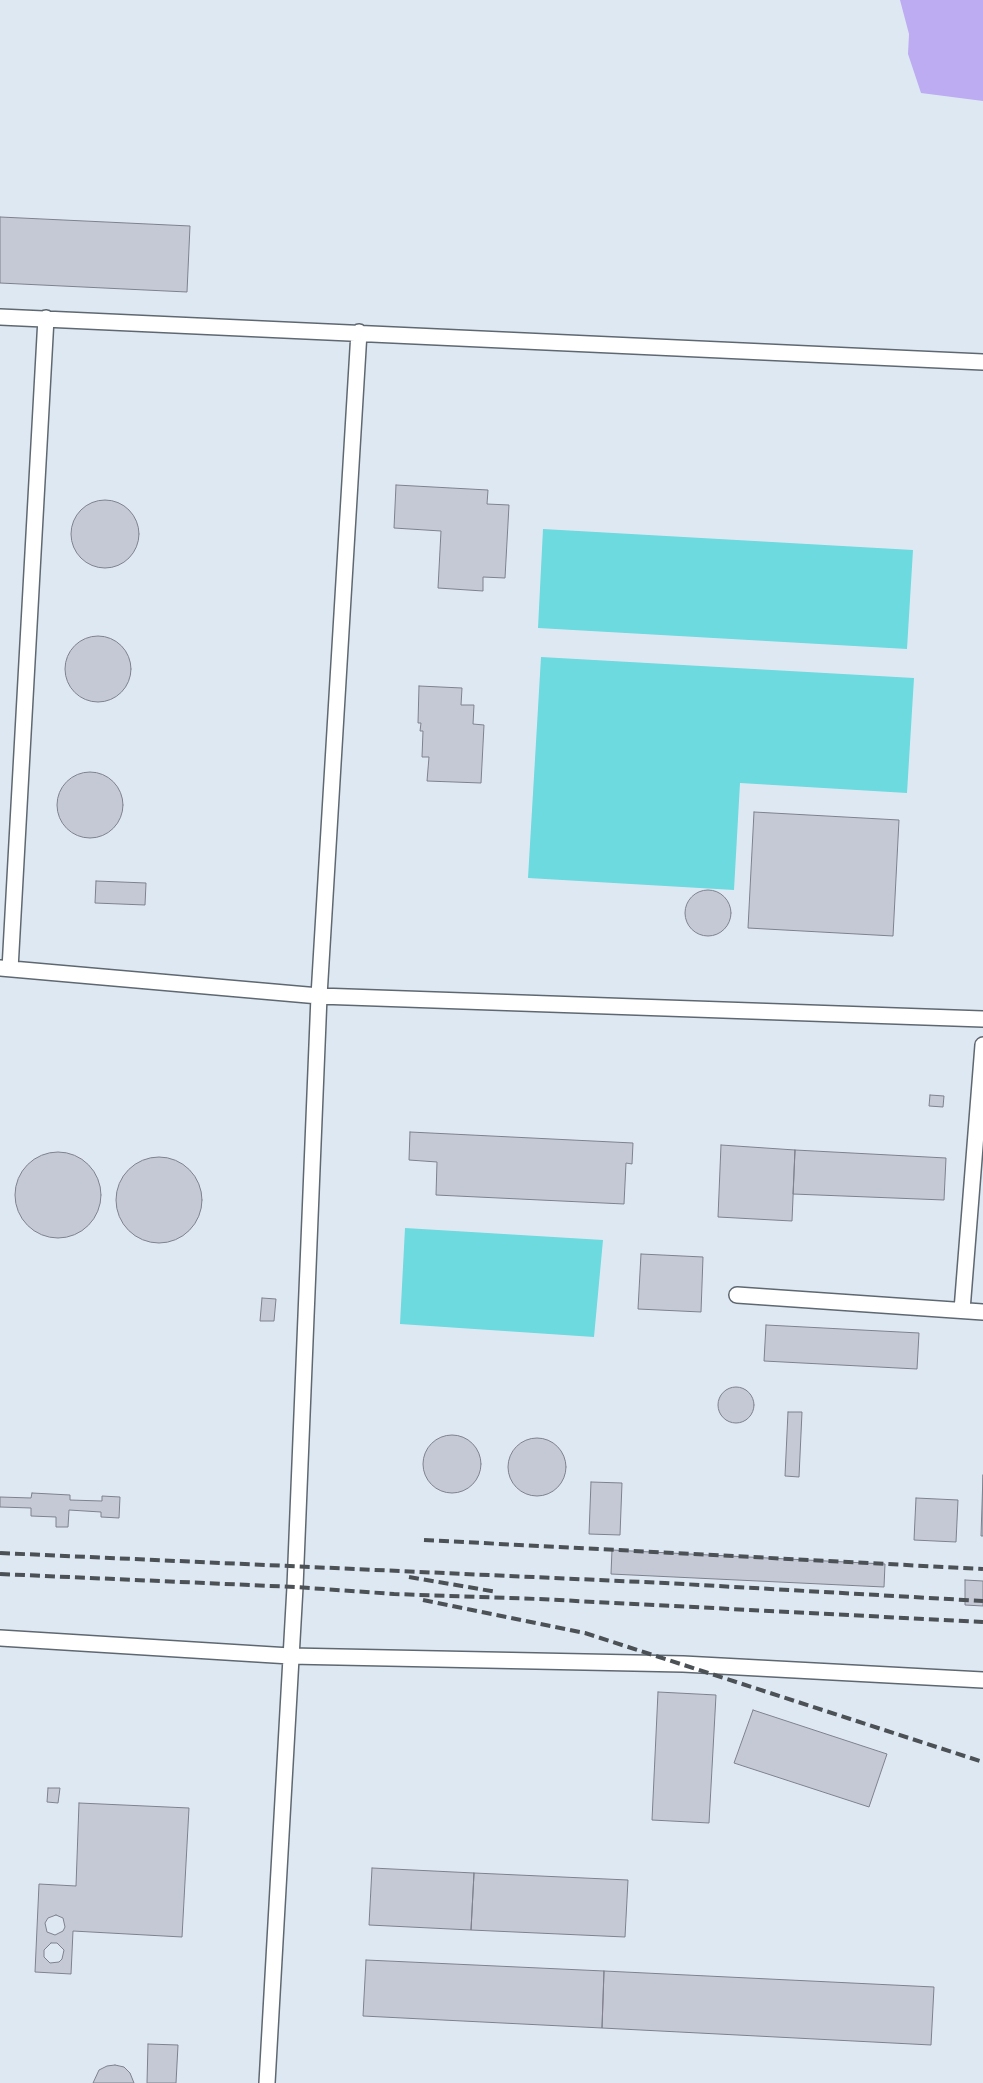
<!DOCTYPE html>
<style>
body{margin:0}
canvas{display:block;background:#dee8f3}
</style>
<canvas width="983" height="2083"></canvas>
<script>
const context = document.querySelector('canvas').getContext('2d');
context.lineJoin = 'round';
function paint(path, color) {
  context.fillStyle = color;
  context.fill(path, 'evenodd');
}
function poly(rows) {
  const path = new Path2D();
  for (const r of rows) {
    if (r.length === 3) {
      path.moveTo(r[0] + r[2], r[1]);
      path.arc(r[0], r[1], r[2], 0, 2 * Math.PI);
      continue;
    }
    path.moveTo(r[0], r[1]);
    for (let i = 2; i < r.length; i += 2) path.lineTo(r[i], r[i + 1]);
  }
  return path;
}
function trace(path, color, width, dash) {
  context.strokeStyle = color;
  context.lineWidth = width;
  context.lineCap = dash ? 'butt' : 'round';
  context.setLineDash(dash || []);
  context.stroke(path);
}
paint(poly([
 [900,0,983,0,983,101,921,93,908,54,909,34]
]), '#bdacf2');
paint(poly([
 [543,529,913,550,907,649,538,628],
 [541,657,914,678,907,793,740,783,734,890,528,878],
 [405,1228,603,1240,594,1337,400,1324]
]), '#6ddadf');
const building = poly([
 [0,217,190,226,187,292,0,283,0,217],
 [396,485,488,490,487,504,509,505,505,578,483,577,483,591,438,588,441,531,394,528,396,485],
 [105,534,34],
 [98,669,33],
 [419,686,462,688,461,705,474,705,473,724,484,725,481,783,427,781,429,757,422,757,423,731,420,731,421,723,418,723,419,686],
 [90,805,33],
 [754,812,899,820,893,936,748,928,754,812],
 [96,881,146,883,145,905,95,903,96,881],
 [708,913,23],
 [930,1095,944,1096,943,1107,929,1106,930,1095],
 [410,1132,633,1143,632,1164,626,1163,624,1204,436,1195,437,1162,409,1160,410,1132],
 [721,1145,795,1150,792,1221,718,1217,721,1145],
 [795,1150,946,1158,944,1200,793,1194,795,1150],
 [58,1195,43],
 [159,1200,43],
 [641,1254,703,1257,701,1312,638,1309,641,1254],
 [262,1298,276,1299,274,1321,260,1321,262,1298],
 [766,1325,919,1333,917,1369,764,1361,766,1325],
 [736,1405,18],
 [788,1412,802,1412,799,1477,785,1476,788,1412],
 [452,1464,29],
 [537,1467,29],
 [983,1475,983,1536,981,1536,983,1475],
 [591,1482,622,1483,620,1535,589,1534,591,1482],
 [32,1493,70,1495,70,1500,102,1501,102,1496,120,1497,119,1518,101,1517,101,1512,69,1510,68,1527,56,1527,56,1517,31,1516,31,1508,0,1507,0,1497,31,1498,32,1493],
 [916,1498,958,1500,956,1542,914,1540,916,1498],
 [612,1550,885,1564,884,1587,611,1574,612,1550],
 [965,1580,983,1581,983,1606,965,1605,965,1580],
 [658,1692,716,1695,709,1823,652,1820,658,1692],
 [753,1710,887,1754,869,1807,734,1763,753,1710],
 [48,1788,60,1788,58,1803,47,1802,48,1788],
 [79,1803,189,1808,182,1937,73,1931,71,1974,35,1972,39,1884,76,1886,79,1803],
 [56,1915,63,1918,65,1927,63,1931,55,1935,47,1932,45,1923,48,1918,56,1915],
 [51,1943,57,1943,64,1950,62,1959,59,1962,50,1963,44,1957,44,1950,51,1943],
 [372,1868,474,1873,471,1930,369,1925,372,1868],
 [474,1873,628,1880,625,1937,471,1930,474,1873],
 [366,1960,604,1971,602,2028,363,2016,366,1960],
 [604,1971,934,1987,931,2045,602,2028,604,1971],
 [148,2044,178,2045,176,2083,147,2083,148,2044],
 [115,2065,124,2067,130,2073,134,2083,93,2083,99,2070,107,2066,115,2065]
]);
paint(building, '#c5c9d6');
trace(building, '#7f828e', 1);
const service = poly([
 [0,317,983,362],
 [0,968,319,996,983,1019],
 [10,969,46,318],
 [737,1295,983,1312],
 [962,1310,983,1045],
 [0,1638,290,1656,683,1664,983,1680],
 [267,2083,295,1587,319,996,359,332]
]);
trace(service, '#5f6871', 18);
trace(service, '#fff', 15);
trace(poly([
 [424,1540,983,1569],
 [0,1553,665,1583,983,1601],
 [0,1574,295,1587,394,1594,538,1599,983,1622],
 [409,1577,497,1592],
 [423,1600,585,1633,983,1762]
]), '#4c5156', 4, [10, 5]);
</script>
